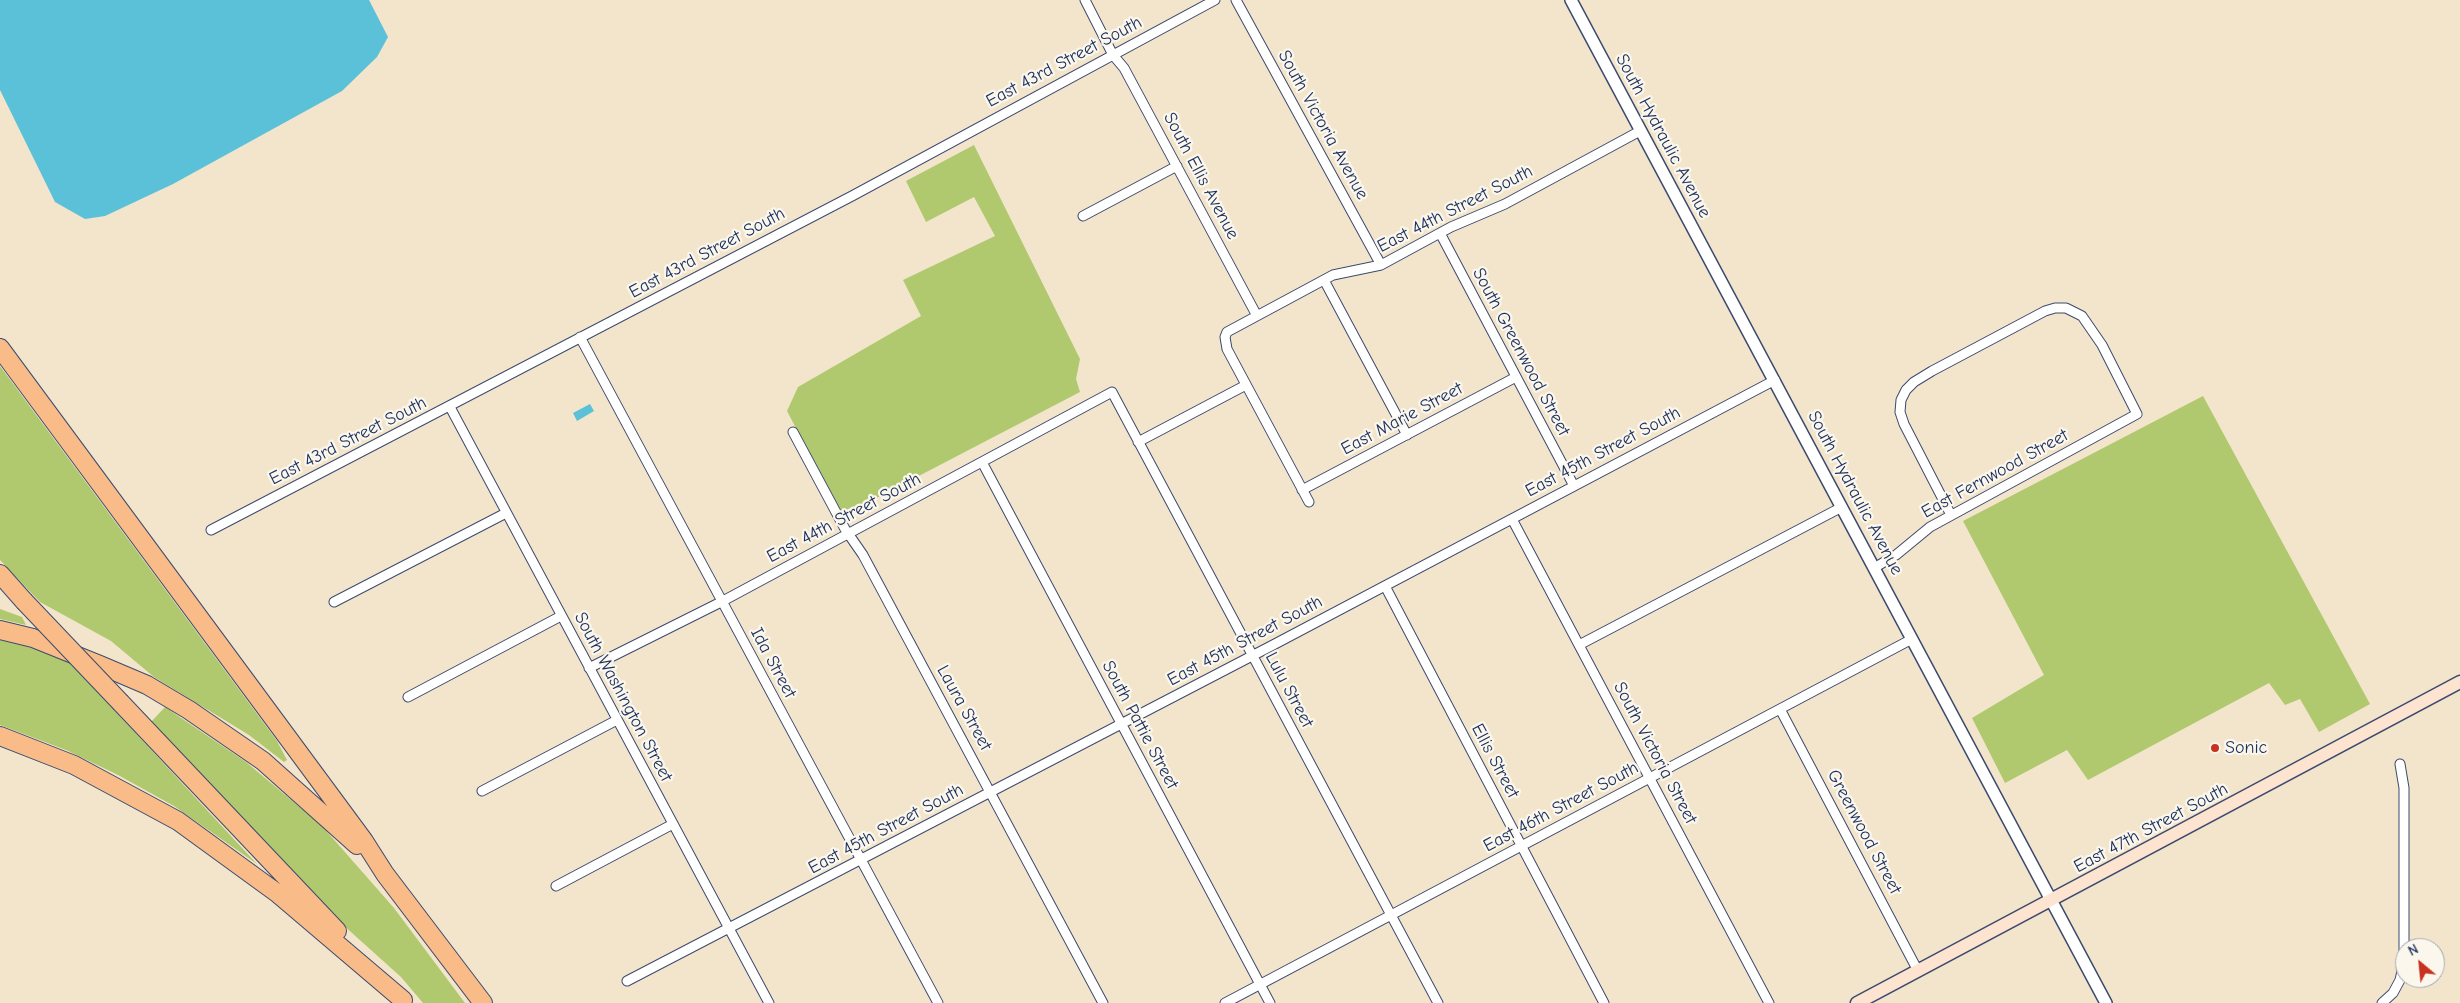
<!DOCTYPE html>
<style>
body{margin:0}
#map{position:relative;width:2460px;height:1003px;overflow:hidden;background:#f2e5cb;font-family:"Comic Neue",sans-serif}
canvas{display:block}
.north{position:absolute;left:2395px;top:938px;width:50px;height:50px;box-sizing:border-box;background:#fbf7ec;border:1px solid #a1a7b3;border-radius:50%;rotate:332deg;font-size:14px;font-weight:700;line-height:20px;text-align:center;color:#1b2f5e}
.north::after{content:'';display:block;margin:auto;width:18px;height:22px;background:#c8321e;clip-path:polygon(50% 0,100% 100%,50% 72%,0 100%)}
</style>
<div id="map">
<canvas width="2460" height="1003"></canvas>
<div class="north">N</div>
</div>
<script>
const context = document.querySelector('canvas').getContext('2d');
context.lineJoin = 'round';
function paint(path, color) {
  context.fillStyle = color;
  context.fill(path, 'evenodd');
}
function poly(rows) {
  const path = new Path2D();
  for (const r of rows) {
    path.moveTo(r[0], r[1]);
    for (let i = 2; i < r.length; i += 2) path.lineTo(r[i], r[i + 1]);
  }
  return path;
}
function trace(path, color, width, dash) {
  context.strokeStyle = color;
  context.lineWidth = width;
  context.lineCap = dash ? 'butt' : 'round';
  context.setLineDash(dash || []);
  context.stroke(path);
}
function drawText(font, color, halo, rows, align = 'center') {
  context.font = font + ' "Comic Neue",sans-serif';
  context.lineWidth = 4.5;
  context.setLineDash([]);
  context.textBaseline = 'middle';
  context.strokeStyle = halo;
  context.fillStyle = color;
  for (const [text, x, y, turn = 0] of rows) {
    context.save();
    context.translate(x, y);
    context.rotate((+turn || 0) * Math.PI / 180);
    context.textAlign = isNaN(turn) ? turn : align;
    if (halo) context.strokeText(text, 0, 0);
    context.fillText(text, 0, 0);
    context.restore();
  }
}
paint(poly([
 [974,145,1080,359,1076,379,1080,392,842,516,787,411,798,387,921,316,903,280,995,236,974,197,926,222,906,181],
 [0,366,277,741,287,760,284,762,249,735,154,677,111,641,40,602,0,560],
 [2203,396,2370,704,2319,732,2300,699,2285,705,2269,683,2088,780,2067,750,2005,783,1972,718,2044,675,1963,521],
 [0,609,22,617,26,625,0,619],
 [0,639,65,657,257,864,174,806,118,775,66,750,0,725],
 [165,707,246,762,322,826,394,908,465,1003,423,1003,401,977,332,915,151,722]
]), '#b0c96e');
paint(poly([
 [0,0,369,0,388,37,377,57,342,91,173,184,105,216,85,219,55,202,0,90],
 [590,404,594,411,577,421,573,413]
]), '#5bc1d9');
const minor = poly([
 [1085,0,1113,55,1124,68,1256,314],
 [1236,0,1381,265],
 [1083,216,1177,166],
 [1440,233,1574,486],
 [1324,280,1407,435],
 [580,337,938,1003],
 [450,407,769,1003],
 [793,432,845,529,863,555,1103,1003],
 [1138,442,1246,385],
 [982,462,1270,1003],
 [1302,490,1516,377],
 [1309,502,1227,349,1225,337,1227,332,1333,275,1381,265,1451,227,1505,204,1640,131],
 [1512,519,1769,1003],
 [211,530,852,196,1215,0],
 [1874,568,1896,555,1930,527,2137,414,2102,345,2082,316,2066,308,2055,308,2045,311,1932,371,1914,382,1906,390,1901,400,1900,412,1904,424,1951,515],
 [1385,586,1604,1003],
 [334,602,506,513],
 [1579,645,1842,507],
 [589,668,721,602,1112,392,1438,1003],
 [408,697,561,616],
 [1780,709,1918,971],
 [482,791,617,720],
 [556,886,673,824],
 [627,981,1273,645,1775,380],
 [1225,1003,1912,639],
 [2382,1003,2393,993,2400,980,2404,962,2404,788,2400,764]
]);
const tertiary = poly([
 [1571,0,2106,1003]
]);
const secondary = poly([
 [1857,1003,2460,682]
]);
const motorway = poly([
 [0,348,364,841,385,874,483,1003],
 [0,574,24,601],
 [0,630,33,638,100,665,147,685,189,710,263,761,357,845],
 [121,703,337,931],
 [0,736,74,765,178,821,277,893,403,1000]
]);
trace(minor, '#3b4a6e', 11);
trace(tertiary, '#3b4a6e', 14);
trace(secondary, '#3b4a6e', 15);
trace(motorway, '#3b4a6e', 20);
trace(minor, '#fff', 9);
trace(tertiary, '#fff', 11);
trace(secondary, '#fde4d0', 12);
trace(motorway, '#f9bc89', 18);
const motorwayBridge = poly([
 [24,601,121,703]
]);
trace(motorwayBridge, '#3b4a6e', 20, []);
trace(motorwayBridge, '#f9bc89', 18);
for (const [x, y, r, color] of [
 [2215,748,5,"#c8321e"]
]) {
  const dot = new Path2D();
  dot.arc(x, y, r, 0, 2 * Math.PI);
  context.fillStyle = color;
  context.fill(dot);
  trace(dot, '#fbf7ec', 2);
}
drawText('18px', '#1b2f5e', '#fbf7ec', [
 ["East 43rd Street South",1064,62,-28],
 ["South Victoria Avenue",1323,125,61],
 ["South Hydraulic Avenue",1663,136,62],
 ["South Ellis Avenue",1201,176,62],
 ["East 44th Street South",1455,209,-27],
 ["East 43rd Street South",707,253,-28],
 ["South Greenwood Street",1521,352,62],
 ["East Marie Street",1402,419,-28],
 ["East 43rd Street South",348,441,-27],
 ["East 45th Street South",1603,452,-28],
 ["East Fernwood Street",1995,474,-29],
 ["South Hydraulic Avenue",1855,493,62],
 ["East 44th Street South",844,518,-28],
 ["East 45th Street South",1245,641,-28],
 ["Ida Street",773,663,62],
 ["Lulu Street",1289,690,62],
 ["South Washington Street",623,697,62],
 ["Laura Street",964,708,61],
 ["South Pattie Street",1140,725,62],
 ["South Victoria Street",1655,753,62],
 ["Ellis Street",1495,761,62],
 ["East 46th Street South",1561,807,-28],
 ["East 47th Street South",2151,828,-28],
 ["East 45th Street South",886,829,-28],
 ["Greenwood Street",1864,832,62]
]);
drawText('18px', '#1b2f5e', '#fbf7ec', [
 ["Sonic",2225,748]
], 'left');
</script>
